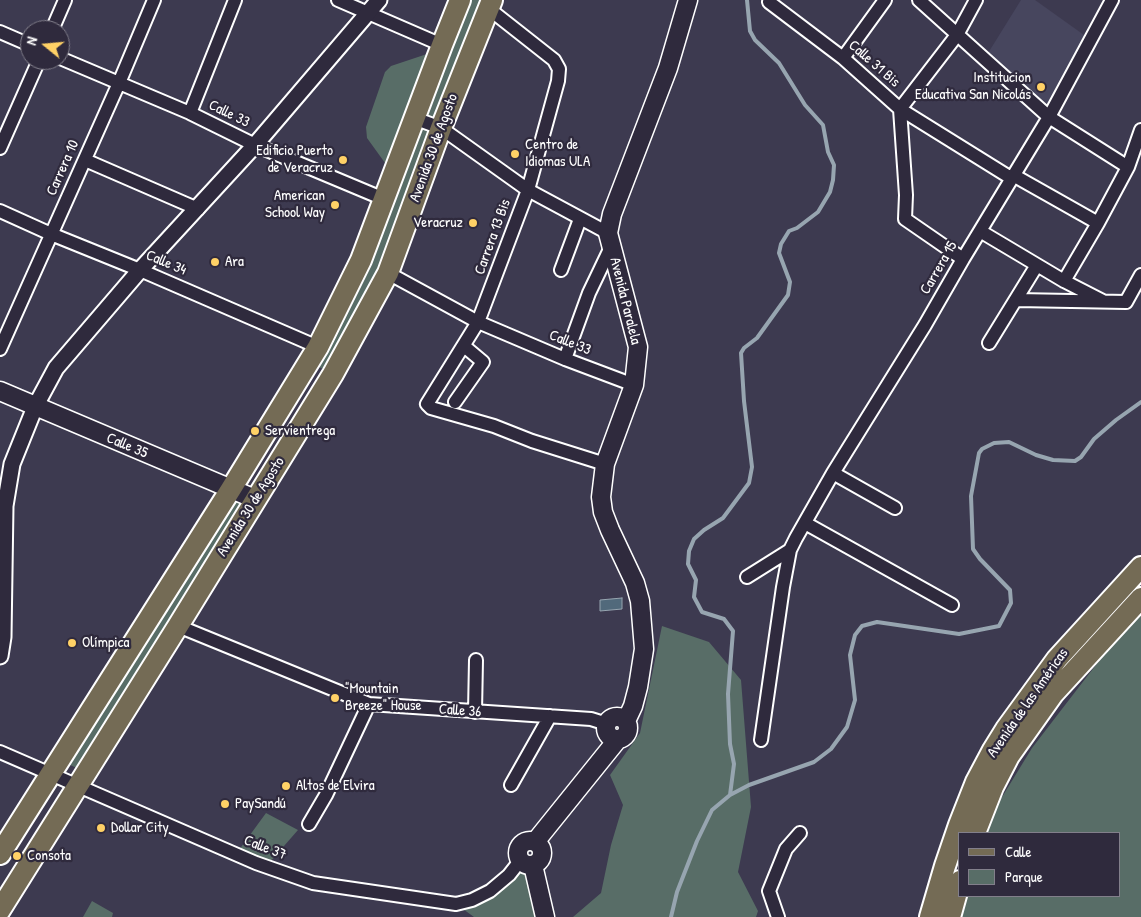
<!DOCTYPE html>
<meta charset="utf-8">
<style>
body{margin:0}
#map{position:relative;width:1141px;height:917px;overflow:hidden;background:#3d3a50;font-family:"Patrick Hand",sans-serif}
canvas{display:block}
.legend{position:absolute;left:958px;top:832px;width:162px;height:65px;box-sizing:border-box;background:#2f2a3d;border:1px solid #827f8b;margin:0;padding:6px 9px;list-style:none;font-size:15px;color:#fff}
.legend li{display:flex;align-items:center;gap:10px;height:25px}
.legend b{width:25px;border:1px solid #827f8b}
.north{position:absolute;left:20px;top:20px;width:50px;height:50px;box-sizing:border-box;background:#2f2a3d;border:1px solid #827f8b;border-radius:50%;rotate:287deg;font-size:14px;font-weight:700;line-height:20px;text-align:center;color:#fff}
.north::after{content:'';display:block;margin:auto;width:18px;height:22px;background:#ffd166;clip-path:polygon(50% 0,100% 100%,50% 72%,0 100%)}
</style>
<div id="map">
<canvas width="1141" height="917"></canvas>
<ul class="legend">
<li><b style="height:6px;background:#746b55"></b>Calle</li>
<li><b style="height:14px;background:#586d67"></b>Parque</li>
</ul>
<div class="north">N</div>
</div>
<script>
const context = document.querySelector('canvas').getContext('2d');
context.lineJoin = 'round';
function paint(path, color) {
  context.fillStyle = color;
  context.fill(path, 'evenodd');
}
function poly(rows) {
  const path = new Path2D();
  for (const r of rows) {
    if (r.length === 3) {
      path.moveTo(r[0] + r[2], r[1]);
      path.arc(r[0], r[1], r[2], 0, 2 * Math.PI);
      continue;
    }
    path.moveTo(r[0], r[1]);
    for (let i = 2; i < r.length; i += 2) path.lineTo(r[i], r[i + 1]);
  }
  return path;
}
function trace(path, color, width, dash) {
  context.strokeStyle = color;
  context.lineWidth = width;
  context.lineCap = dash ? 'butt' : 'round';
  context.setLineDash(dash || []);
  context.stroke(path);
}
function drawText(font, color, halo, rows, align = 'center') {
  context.font = font + ' "Patrick Hand",sans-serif';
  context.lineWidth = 4.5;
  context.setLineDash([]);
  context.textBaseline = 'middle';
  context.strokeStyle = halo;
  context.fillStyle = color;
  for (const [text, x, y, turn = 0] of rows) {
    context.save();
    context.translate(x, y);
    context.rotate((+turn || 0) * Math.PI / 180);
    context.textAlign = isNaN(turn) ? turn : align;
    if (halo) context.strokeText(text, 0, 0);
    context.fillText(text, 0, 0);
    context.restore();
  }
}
paint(poly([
 [1021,0,1035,0,1091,40,1049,117,985,58]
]), '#47465e');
paint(poly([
 [469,0,483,0,382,270,326,371,316,365],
 [442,45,393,174,367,138,366,127,385,72,391,66,427,54],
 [237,492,249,496,79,769,68,764],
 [1141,614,1141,917,961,917,965,896,1120,896,1120,833,985,833,991,815,1032,748,1102,657],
 [662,626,709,642,741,680,751,807,738,872,758,911,756,917,573,917,601,893,611,845,623,805,610,775,640,733],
 [266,813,298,830,270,862,239,850],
 [520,861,528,866,545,917,474,917,456,904,472,900],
 [92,901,113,913,112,917,83,917]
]), '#586d67');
const water = poly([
 [622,598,622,609,600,611,600,600,622,598]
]);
paint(water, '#51697b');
trace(water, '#97a5b0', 1);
trace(poly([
 [730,795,734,764,730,744,728,694,733,631,724,619,702,612,694,597,696,580,688,564,689,551,694,539,704,530,723,518,749,483,752,467,744,401,741,353,744,348,757,338,788,295,790,282,779,253,781,244,789,231,797,228,818,212,830,192,833,180,834,165,828,152,823,125,805,105,779,63,755,40,750,31,747,0],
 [671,917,677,892,697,841,712,810,730,795,749,785,814,762,831,749,847,727,855,700,850,655,855,635,862,626,877,622,959,634,999,626,1011,603,1010,590,980,559,973,549,971,496,979,453,982,449,994,443,1009,442,1036,455,1053,460,1075,461,1081,457,1094,439,1116,420,1141,402]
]), '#97a5b0', 4);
const minor = poly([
 [338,0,442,45],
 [919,0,1049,117,1128,167],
 [769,2,843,58,900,109,1011,178],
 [488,8,554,60,559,69,558,81,528,190,478,322,427,404,431,408,494,426,532,441,605,464],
 [52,30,65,0],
 [0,32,30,45],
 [60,58,190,113,255,145,384,199],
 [843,58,885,0],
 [190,113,235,0],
 [414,118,441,128,528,190,608,233],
 [0,148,39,60],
 [85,160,198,209],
 [1013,175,1098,223],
 [0,211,51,234,140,270,318,347],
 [980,231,1064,281,1103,301],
 [963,259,905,219,906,195,900,109,957,35,976,0],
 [561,270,580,219],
 [388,273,478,322,565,359,634,385],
 [1064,281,1098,223,1128,167,1141,130],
 [1017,300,1126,302,1141,275],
 [989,343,1037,265],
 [0,349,119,83,154,0],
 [565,359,589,293,611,247],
 [455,402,483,362,464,346],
 [833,473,895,508],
 [805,523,952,605],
 [747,577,790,550],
 [178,626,369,704,591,719,607,724],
 [475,712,476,660],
 [761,740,783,587,790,550,796,538,833,473,925,325,963,259,1049,117,1112,0],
 [0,752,256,863,313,883,456,904,472,900,490,891,509,875,520,861],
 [511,785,550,716],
 [309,824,326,795,369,704],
 [778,917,769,891,786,849,800,833]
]);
const tertiary = poly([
 [0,656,3,637,5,506,12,464,35,407,56,368,140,270,255,145,379,0]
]);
const secondary = poly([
 [0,391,255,499],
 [617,728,11],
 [626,721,633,706,638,687,644,649,640,601,635,583,610,530,603,512,601,497,605,464,634,385,638,347,608,233,612,214,668,68,688,0],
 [530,853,12],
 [535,842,618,739],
 [533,865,545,917]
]);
const primary = poly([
 [975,833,993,787,1009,756,1053,694,1141,598],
 [0,854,231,489,318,347,361,260,442,45,460,0],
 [0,910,178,626,333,374,388,273,441,128,492,0],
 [930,917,945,866,959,825,976,782,993,750,1006,729,1057,659,1141,567],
 [950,917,960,881]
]);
trace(minor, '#fff', 16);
trace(tertiary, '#fff', 19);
trace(secondary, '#fff', 21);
trace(primary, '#fff', 24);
trace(minor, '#2f2a3d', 12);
trace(tertiary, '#2f2a3d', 15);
trace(secondary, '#2f2a3d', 18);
trace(primary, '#746b55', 20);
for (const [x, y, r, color] of [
 [1041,87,5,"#ffd166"],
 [515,154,5,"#ffd166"],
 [343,160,5,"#ffd166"],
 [335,205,5,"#ffd166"],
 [473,223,5,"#ffd166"],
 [215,262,5,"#ffd166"],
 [255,431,5,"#ffd166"],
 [72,643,5,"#ffd166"],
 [335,698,5,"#ffd166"],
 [286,786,5,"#ffd166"],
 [225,804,5,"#ffd166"],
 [101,828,5,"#ffd166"],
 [17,856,5,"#ffd166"]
]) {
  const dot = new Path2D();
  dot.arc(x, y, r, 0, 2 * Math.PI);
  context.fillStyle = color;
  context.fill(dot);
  trace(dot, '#2f2a3d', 2);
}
drawText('15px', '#fff', '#2f2a3d', [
 ["Calle 31 Bis",874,64,41],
 ["Calle 33",229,114,26],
 ["Avenida 30 de Agosto",434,148,-70],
 ["Carrera 10",63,168,-66],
 ["Carrera 13 Bis",493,237,-70],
 ["Calle 34",166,263,23],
 ["Carrera 15",939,268,-60],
 ["Avenida Paralela",625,301,76],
 ["Calle 33",570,343,22],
 ["Calle 35",127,446,23],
 ["Avenida 30 de Agosto",251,507,-58],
 ["Avenida de las Américas",1028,703,-55],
 ["Calle 36",460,711,4],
 ["Calle 37",265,848,21]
]);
drawText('15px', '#fff', '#2f2a3d', [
 ["Institucion",1031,78,"right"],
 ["Educativa San Nicolás",1031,95,"right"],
 ["Centro de",525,145],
 ["Idiomas ULA",525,162],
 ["Edificio Puerto",333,151,"right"],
 ["de Veracruz",333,168,"right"],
 ["American",325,196,"right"],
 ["School Way",325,213,"right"],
 ["Veracruz",463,223,"right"],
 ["Ara",225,262],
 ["Servientrega",265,431],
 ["Olímpica",82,643],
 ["\"Mountain",345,689],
 ["Breeze\" House",345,706],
 ["Altos de Elvira",296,786],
 ["PaySandú",235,804],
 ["Dollar City",111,828],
 ["Consota",27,856]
], 'left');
</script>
